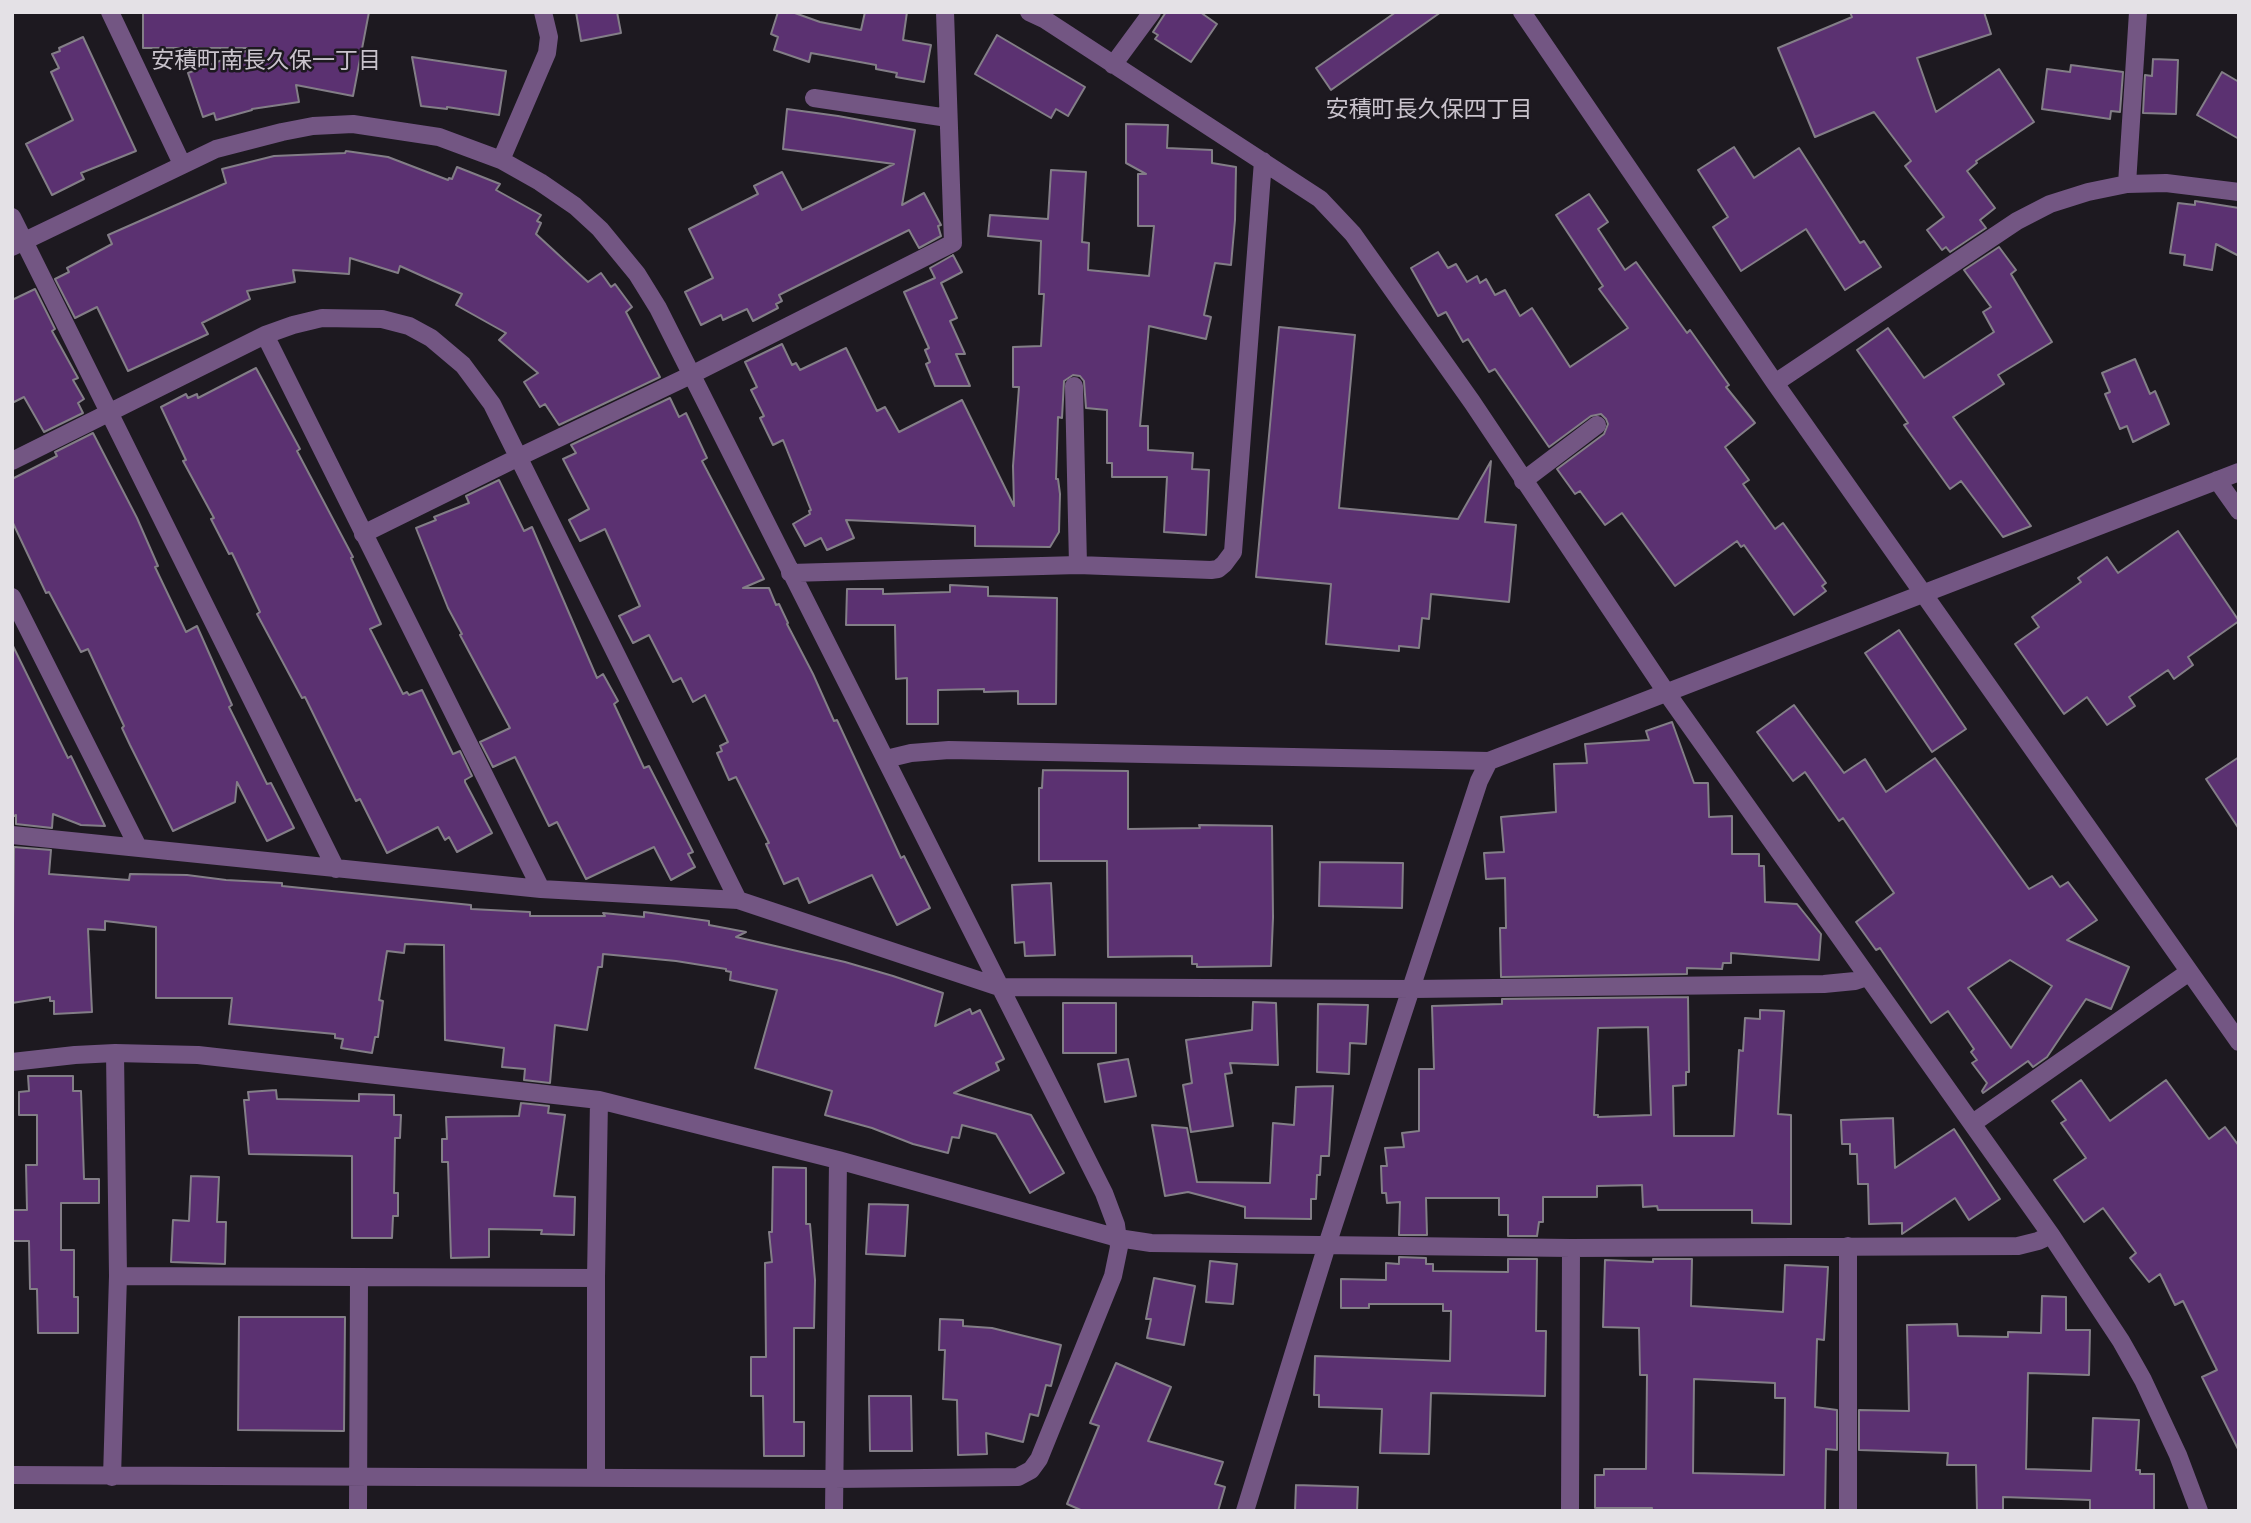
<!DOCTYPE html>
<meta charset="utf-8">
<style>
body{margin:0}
#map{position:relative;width:2251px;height:1523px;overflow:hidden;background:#1d1920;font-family:"Fira Sans Condensed",sans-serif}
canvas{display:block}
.frame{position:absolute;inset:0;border:14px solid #e4e1e6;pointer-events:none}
</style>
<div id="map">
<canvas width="2251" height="1523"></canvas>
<div class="frame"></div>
</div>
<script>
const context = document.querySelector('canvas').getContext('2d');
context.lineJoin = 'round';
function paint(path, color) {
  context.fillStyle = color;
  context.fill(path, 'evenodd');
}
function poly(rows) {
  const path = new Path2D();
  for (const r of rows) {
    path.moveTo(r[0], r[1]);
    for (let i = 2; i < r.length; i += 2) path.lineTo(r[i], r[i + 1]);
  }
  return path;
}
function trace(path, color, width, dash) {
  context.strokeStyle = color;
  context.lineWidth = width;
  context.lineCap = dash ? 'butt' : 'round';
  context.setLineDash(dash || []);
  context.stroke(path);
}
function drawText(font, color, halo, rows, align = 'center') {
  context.font = font + ' "Fira Sans Condensed","Noto Sans JP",sans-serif';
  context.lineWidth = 5;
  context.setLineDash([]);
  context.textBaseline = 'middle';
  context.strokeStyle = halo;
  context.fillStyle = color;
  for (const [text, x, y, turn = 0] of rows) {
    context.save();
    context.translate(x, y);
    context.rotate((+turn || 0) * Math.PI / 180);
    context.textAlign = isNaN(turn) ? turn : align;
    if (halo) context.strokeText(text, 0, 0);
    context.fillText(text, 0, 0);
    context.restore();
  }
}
const building = poly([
 [143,12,369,12,353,96,296,85,299,102,252,109,252,110,216,120,214,113,203,117,188,73,254,48,143,48,143,12],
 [576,12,617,12,621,33,581,41,576,12],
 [778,12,792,12,820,22,861,30,865,12,907,12,903,40,931,45,924,82,896,77,897,73,876,69,876,65,811,53,809,62,774,50,778,37,771,34,778,12],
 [1166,12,1200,12,1217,24,1191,62,1155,39,1158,35,1153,32,1166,12],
 [1396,12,1441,12,1331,90,1316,68,1396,12],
 [1850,12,1984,12,1991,34,1917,58,1936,112,1999,69,2034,122,1976,161,1977,163,1967,171,1995,208,1980,220,1986,228,1950,252,1946,247,1942,250,1927,230,1944,217,1905,166,1911,161,1874,112,1815,137,1778,48,1852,17,1850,12],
 [997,35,1085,87,1068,116,1056,109,1051,118,975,74,997,35],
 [83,37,136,151,81,173,84,179,52,195,26,144,73,120,51,72,59,68,52,54,60,51,59,48,83,37],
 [412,57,506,71,499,115,447,107,447,109,421,106,412,57],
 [2153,59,2178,60,2176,114,2143,113,2145,75,2152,76,2153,59],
 [2071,65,2123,72,2120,112,2111,111,2110,119,2042,109,2047,69,2070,72,2071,65],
 [2222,72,2239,82,2239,139,2197,115,2222,72],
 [787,109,838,116,915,130,902,205,924,193,941,225,938,226,941,236,919,248,909,230,779,295,782,301,776,304,778,308,753,321,747,309,723,320,721,315,701,325,685,292,713,278,689,229,758,194,754,186,782,172,802,210,894,164,783,149,787,109],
 [1126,124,1168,125,1167,148,1212,150,1212,163,1236,167,1235,220,1231,265,1215,263,1204,315,1211,317,1206,339,1149,326,1140,426,1148,426,1148,450,1193,453,1192,469,1209,470,1206,535,1164,532,1167,477,1112,477,1112,463,1107,463,1107,410,1086,408,1084,381,1080,376,1073,375,1064,381,1062,418,1058,417,1056,479,1058,479,1060,494,1059,532,1050,547,975,546,975,526,846,520,854,538,827,550,821,538,805,546,793,524,810,514,809,511,811,510,783,440,773,445,760,418,764,416,751,390,757,387,745,362,782,344,792,365,796,363,800,370,846,348,877,411,885,407,899,432,962,400,1014,506,1013,466,1019,387,1013,387,1013,347,1041,346,1044,294,1039,294,1041,241,988,236,990,215,1048,219,1051,170,1086,172,1082,242,1089,243,1088,270,1149,276,1154,226,1138,226,1138,174,1146,174,1126,163,1126,124],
 [1734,147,1754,178,1799,148,1860,243,1864,241,1881,267,1845,290,1806,229,1741,271,1713,227,1728,217,1698,170,1734,147],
 [346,151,388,157,448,180,449,178,452,179,457,167,500,184,496,190,541,215,537,221,541,223,536,234,588,282,601,273,611,287,615,284,632,307,626,312,660,377,559,425,545,404,540,407,524,382,538,373,499,340,506,333,456,305,462,294,400,266,398,273,350,258,349,274,293,270,295,282,247,291,250,299,202,323,208,334,128,371,97,307,75,318,55,279,69,272,67,268,112,244,108,235,226,183,222,169,274,156,345,153,346,151],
 [1589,194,1608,222,1598,229,1625,270,1636,262,1687,333,1690,330,1729,385,1726,387,1755,423,1725,447,1749,480,1743,484,1775,529,1783,523,1826,583,1822,586,1826,591,1794,615,1744,545,1741,547,1737,541,1675,586,1622,513,1605,525,1580,491,1575,494,1557,469,1604,434,1608,424,1606,419,1601,414,1591,416,1549,447,1495,369,1489,372,1468,339,1463,342,1446,312,1438,316,1411,268,1438,252,1448,268,1456,264,1467,282,1477,276,1480,283,1486,279,1495,295,1505,290,1520,316,1532,308,1570,367,1628,328,1599,289,1603,286,1556,215,1589,194],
 [2195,201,2239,208,2239,256,2216,244,2212,270,2184,265,2185,255,2170,253,2178,203,2195,205,2195,201],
 [1999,247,2016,270,2011,274,2052,342,1998,375,2004,384,1953,417,2031,526,2003,537,1961,481,1950,489,1904,425,1908,423,1857,350,1888,328,1924,378,1994,332,1983,312,1991,307,1964,270,1999,247],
 [953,255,962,272,941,283,957,318,950,321,965,354,956,354,970,386,935,386,926,364,930,362,925,350,929,348,904,292,935,278,930,268,953,255],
 [35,289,55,329,52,331,78,378,73,380,84,399,78,403,83,413,44,432,24,397,12,403,12,300,35,289],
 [1279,327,1355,335,1339,508,1458,519,1491,461,1485,522,1516,525,1509,602,1431,594,1429,619,1422,618,1419,648,1399,646,1399,651,1326,644,1331,584,1256,577,1279,327],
 [2135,359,2150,394,2155,391,2169,424,2133,442,2127,426,2120,429,2105,394,2110,392,2102,373,2135,359],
 [256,368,300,449,297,451,353,557,351,558,381,624,370,629,403,694,407,692,409,695,422,690,453,754,460,751,472,776,465,780,465,782,492,833,457,852,449,837,445,840,438,827,387,853,360,799,356,801,305,697,302,698,257,614,260,612,232,553,229,554,211,519,214,518,183,461,186,460,161,407,186,394,188,398,197,394,198,398,256,368],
 [670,398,679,417,686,413,707,458,702,461,764,579,743,588,769,588,776,605,779,604,788,623,787,624,813,674,834,721,837,720,901,858,904,856,930,908,897,925,872,875,809,903,798,878,784,884,766,844,769,843,736,777,729,780,717,753,722,751,720,746,728,742,705,695,693,702,681,678,673,682,649,635,633,643,619,616,640,606,605,529,580,541,569,520,589,509,563,459,576,453,571,445,670,398],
 [93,433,137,518,158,566,155,567,186,632,197,626,232,705,229,707,267,784,271,783,294,828,267,841,237,782,235,802,173,831,130,745,122,728,124,726,88,649,81,652,49,592,46,593,12,521,12,479,57,456,55,452,93,433],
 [499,480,524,531,532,527,597,678,603,674,618,701,614,704,644,768,649,766,693,852,688,854,695,867,671,880,654,847,586,879,557,822,549,826,515,757,493,767,480,742,510,728,460,635,462,634,448,608,416,528,436,520,434,517,469,503,466,496,499,480],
 [2178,531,2239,621,2188,657,2193,665,2174,679,2168,670,2129,697,2135,706,2107,725,2087,697,2064,714,2015,644,2039,627,2032,617,2081,582,2078,578,2107,557,2118,573,2178,531],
 [950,585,988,587,988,596,1057,598,1056,704,1018,704,1018,691,984,692,984,689,938,690,938,724,907,724,907,678,896,679,895,625,846,625,847,589,883,589,883,594,950,592,950,585],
 [1899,630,1966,729,1932,752,1865,653,1899,630],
 [12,644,68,758,71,756,105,826,81,825,53,814,52,828,16,824,16,815,12,817,12,644],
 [1794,705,1844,773,1865,759,1886,792,1935,758,2029,889,2052,876,2060,887,2068,882,2097,920,2067,940,2129,967,2111,1009,2086,999,2047,1057,2033,1067,2028,1061,1983,1093,1982,1091,1987,1083,1972,1063,1977,1060,1971,1052,1974,1049,1948,1011,1931,1023,1880,948,1876,950,1856,922,1894,893,1843,818,1839,821,1805,772,1793,781,1757,732,1794,705],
 [2010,960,2052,986,2011,1048,1968,988,2010,960],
 [1672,722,1694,783,1708,783,1709,817,1732,816,1732,854,1759,854,1759,866,1764,866,1765,902,1797,904,1821,934,1819,960,1731,953,1731,963,1723,963,1722,969,1687,968,1687,974,1501,977,1500,928,1506,928,1505,878,1486,879,1484,853,1504,852,1501,817,1556,812,1554,764,1587,763,1585,744,1649,740,1646,731,1672,722],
 [2239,757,2239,829,2206,779,2239,757],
 [1043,770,1128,771,1128,829,1200,828,1199,825,1272,826,1273,918,1271,966,1197,967,1197,964,1192,964,1192,956,1108,957,1107,861,1039,861,1039,788,1042,788,1043,770],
 [14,847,51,850,49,874,129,880,130,874,187,875,226,880,282,883,282,886,471,905,471,909,530,912,530,916,605,916,603,913,644,917,644,912,709,921,709,925,746,932,736,937,845,962,893,976,943,993,935,1026,970,1009,972,1014,980,1010,1004,1059,996,1063,999,1070,954,1093,1031,1115,1064,1173,1030,1193,996,1134,962,1125,959,1138,952,1137,948,1153,913,1144,872,1128,825,1115,832,1091,755,1068,777,990,730,980,731,972,726,971,726,969,676,961,603,954,602,967,598,967,587,1030,555,1025,550,1083,524,1080,525,1069,502,1067,504,1048,445,1040,444,945,405,944,404,953,387,951,379,1000,383,1001,378,1037,375,1037,372,1053,341,1048,343,1039,335,1038,335,1034,229,1024,232,998,156,998,156,927,105,921,105,930,88,929,92,1012,54,1014,54,1001,50,1001,50,997,12,1003,14,847],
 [1320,862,1403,863,1402,908,1319,906,1320,862],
 [1051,883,1055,955,1025,956,1024,942,1015,943,1012,885,1051,883],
 [1688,997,1689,1072,1686,1072,1686,1085,1673,1086,1674,1136,1734,1136,1739,1050,1743,1051,1745,1018,1760,1019,1760,1010,1784,1011,1778,1114,1791,1115,1791,1224,1752,1223,1752,1210,1658,1210,1657,1206,1643,1207,1642,1185,1597,1186,1597,1197,1543,1197,1543,1222,1539,1222,1537,1236,1508,1236,1508,1215,1499,1215,1499,1198,1426,1198,1427,1235,1399,1235,1400,1202,1387,1203,1386,1193,1382,1193,1381,1166,1387,1166,1385,1148,1404,1147,1402,1133,1419,1131,1419,1069,1434,1069,1432,1006,1502,1004,1502,999,1688,997],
 [1648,1027,1651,1115,1598,1117,1598,1115,1594,1115,1598,1028,1648,1027],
 [1253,1002,1276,1003,1278,1065,1230,1063,1232,1073,1225,1074,1233,1126,1191,1132,1183,1085,1192,1083,1186,1040,1252,1030,1253,1002],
 [1063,1003,1116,1003,1116,1053,1063,1053,1063,1003],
 [1318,1004,1368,1005,1366,1044,1350,1043,1349,1074,1317,1072,1318,1004],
 [1128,1059,1136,1096,1105,1102,1098,1064,1128,1059],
 [28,1076,73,1076,73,1091,81,1091,84,1179,99,1179,99,1203,61,1203,61,1250,74,1250,74,1297,78,1297,78,1333,38,1333,37,1289,30,1289,29,1241,12,1241,12,1210,27,1210,26,1165,37,1165,37,1115,19,1115,19,1092,29,1091,28,1076],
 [2081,1080,2110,1121,2166,1080,2209,1139,2225,1127,2239,1146,2239,1451,2202,1377,2217,1370,2183,1301,2175,1305,2160,1274,2149,1282,2130,1258,2136,1253,2103,1208,2084,1222,2054,1180,2086,1158,2061,1123,2066,1120,2052,1101,2081,1080],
 [1333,1086,1329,1156,1321,1156,1320,1175,1317,1175,1316,1199,1311,1199,1311,1219,1245,1218,1245,1207,1188,1192,1165,1196,1152,1125,1187,1128,1197,1182,1270,1183,1273,1123,1294,1125,1296,1087,1333,1086],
 [276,1090,277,1099,359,1101,359,1094,394,1095,394,1115,401,1115,400,1138,395,1138,394,1193,398,1193,398,1216,393,1216,392,1238,352,1238,352,1156,249,1154,244,1100,249,1100,248,1092,276,1090],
 [521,1103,549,1106,548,1113,565,1115,554,1196,575,1197,574,1235,541,1234,542,1230,489,1229,489,1257,451,1258,448,1162,442,1162,442,1139,447,1139,446,1117,519,1116,521,1103],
 [1893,1118,1895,1168,1954,1129,2000,1199,1969,1220,1955,1198,1902,1234,1902,1223,1869,1224,1868,1184,1858,1184,1857,1154,1850,1154,1850,1144,1842,1144,1841,1120,1893,1118],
 [773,1167,806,1168,806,1224,810,1224,815,1280,814,1328,794,1328,794,1422,804,1422,804,1456,764,1456,763,1396,751,1396,751,1357,766,1357,765,1263,772,1262,769,1232,772,1232,773,1167],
 [191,1176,219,1177,217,1222,226,1222,225,1264,171,1262,173,1220,189,1221,191,1176],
 [869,1204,908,1205,905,1256,866,1254,869,1204],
 [1399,1257,1426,1258,1426,1264,1433,1264,1433,1271,1508,1272,1508,1259,1537,1259,1536,1331,1546,1331,1545,1396,1431,1393,1429,1454,1380,1453,1382,1409,1319,1407,1319,1395,1314,1395,1315,1356,1450,1361,1451,1311,1443,1311,1443,1304,1369,1304,1369,1308,1341,1308,1341,1279,1386,1280,1386,1263,1399,1264,1399,1257],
 [1653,1259,1692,1259,1691,1306,1783,1312,1785,1265,1828,1267,1824,1340,1817,1339,1815,1407,1837,1410,1837,1450,1826,1449,1825,1511,1652,1511,1652,1508,1595,1508,1595,1475,1604,1475,1604,1469,1646,1469,1647,1375,1640,1375,1639,1328,1603,1327,1605,1260,1653,1262,1653,1259],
 [1694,1379,1775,1383,1775,1398,1785,1398,1784,1475,1693,1473,1694,1379],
 [1210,1261,1237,1264,1233,1304,1206,1302,1210,1261],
 [1154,1278,1195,1286,1184,1345,1147,1338,1151,1319,1146,1319,1154,1278],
 [2042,1296,2066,1297,2066,1330,2090,1330,2089,1375,2028,1373,2026,1469,2091,1471,2093,1418,2139,1420,2136,1470,2140,1470,2140,1474,2154,1474,2154,1511,2090,1511,2090,1500,2003,1497,2003,1511,1977,1511,1976,1465,1947,1465,1948,1453,1859,1450,1859,1410,1909,1411,1907,1325,1957,1324,1958,1336,2008,1337,2008,1332,2041,1333,2042,1296],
 [239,1317,345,1317,344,1431,238,1430,239,1317],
 [940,1319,963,1320,963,1326,992,1328,1061,1345,1051,1386,1046,1385,1038,1416,1030,1414,1023,1442,986,1433,987,1454,958,1455,957,1400,943,1399,945,1350,939,1350,940,1319],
 [1116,1363,1171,1387,1148,1441,1223,1462,1215,1484,1225,1487,1218,1511,1083,1511,1067,1504,1099,1426,1090,1423,1116,1363],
 [869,1396,911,1396,912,1451,870,1451,869,1396],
 [1296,1485,1358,1487,1357,1511,1295,1511,1296,1485]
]);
paint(building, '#5b3171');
trace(building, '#837e87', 2);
trace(poly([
 [110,12,182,164],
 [1029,12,1044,19,1320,199,1353,234,1472,402,1666,692,2051,1235,2121,1341,2143,1380,2178,1455,2199,1511],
 [1522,12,1775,383,2239,1042],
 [1113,65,1152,12],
 [814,98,948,118],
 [501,160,547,53,549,37,543,12],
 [2127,184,2138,12],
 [12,217,336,869],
 [12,247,216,149,282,132,313,126,353,124,439,137,501,160,540,182,575,206,600,229,637,274,658,308,1104,1193,1116,1225,1119,1247,1113,1276,1039,1459,1031,1470,1018,1477,834,1479,12,1475],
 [265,335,541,889],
 [1775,383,2017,221,2050,204,2088,192,2127,184,2166,183,2239,192],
 [1074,386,1078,565],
 [12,461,265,335,293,325,322,318,382,319,409,326,431,338,463,365,492,404,738,900],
 [2217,480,2239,511],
 [1523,481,1597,425],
 [363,534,519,457,691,375,953,243,945,12],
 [790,573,1078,565,1211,570,1218,569,1224,564,1233,552,1263,161],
 [12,597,138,847],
 [886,759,911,753,949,750,1489,761],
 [12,835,541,889,738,900,999,987,1413,989,1824,984,1855,981,1867,977],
 [115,1053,118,1276,596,1278],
 [12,1062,75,1055,115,1053,198,1055,599,1100,838,1160,1118,1238,1151,1243,1571,1248,2018,1246,2038,1241,2051,1235],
 [1973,1123,2189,972],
 [112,1477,118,1276],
 [596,1477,596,1278,599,1100],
 [358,1511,359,1278],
 [834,1511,838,1160],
 [1245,1511,1327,1245,1479,781,1489,761,2239,472],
 [1570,1511,1571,1248],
 [1848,1511,1848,1246]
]), '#735683', 18);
drawText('23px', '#c9c3cc', '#1d1920', [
 ["安積町南長久保一丁目",266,62],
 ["安積町長久保四丁目",1429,111]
]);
</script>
